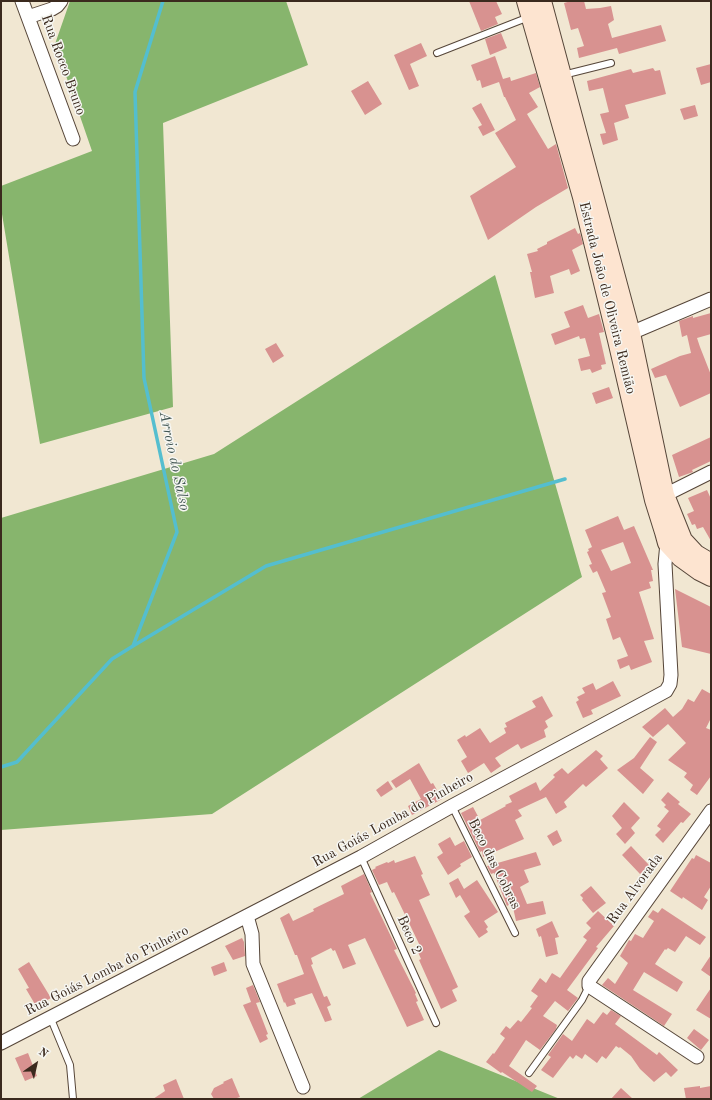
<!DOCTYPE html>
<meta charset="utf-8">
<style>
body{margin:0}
#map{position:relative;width:712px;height:1100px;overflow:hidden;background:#f1e7d2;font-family:"Old Standard TT",serif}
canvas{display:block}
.frame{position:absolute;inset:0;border:2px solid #3b2a1e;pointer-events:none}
.north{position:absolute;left:16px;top:1044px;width:40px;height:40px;-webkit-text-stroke:3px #f6f6f2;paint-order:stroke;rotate:34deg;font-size:11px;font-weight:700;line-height:16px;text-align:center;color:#3b2a1e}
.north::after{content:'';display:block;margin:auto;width:14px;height:18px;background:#3b2a1e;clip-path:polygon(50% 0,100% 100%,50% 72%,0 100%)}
</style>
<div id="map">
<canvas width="712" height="1100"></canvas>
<div class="frame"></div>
<div class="north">N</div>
</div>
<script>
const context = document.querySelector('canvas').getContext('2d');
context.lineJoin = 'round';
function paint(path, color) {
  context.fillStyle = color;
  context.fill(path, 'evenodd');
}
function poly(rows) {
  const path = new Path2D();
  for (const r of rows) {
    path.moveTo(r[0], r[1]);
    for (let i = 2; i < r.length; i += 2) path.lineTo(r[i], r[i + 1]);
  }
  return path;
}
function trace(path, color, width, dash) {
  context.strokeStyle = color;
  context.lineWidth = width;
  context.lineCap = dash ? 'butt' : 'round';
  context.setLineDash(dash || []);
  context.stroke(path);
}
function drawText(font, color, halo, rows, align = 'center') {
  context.font = font + ' "Old Standard TT",serif';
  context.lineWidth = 3;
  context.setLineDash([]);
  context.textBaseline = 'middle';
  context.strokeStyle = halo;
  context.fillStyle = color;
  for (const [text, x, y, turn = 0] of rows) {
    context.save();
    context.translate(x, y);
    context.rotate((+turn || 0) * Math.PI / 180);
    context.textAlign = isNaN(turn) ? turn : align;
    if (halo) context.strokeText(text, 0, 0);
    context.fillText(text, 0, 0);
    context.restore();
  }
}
paint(poly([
 [70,1,286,1,308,65,163,123,173,407,40,444,1,208,1,186,92,151,55,44],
 [495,275,582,577,212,814,1,830,1,518,214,454],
 [439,1050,560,1099,358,1099]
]), '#87b56d');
trace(poly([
 [133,646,266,566,565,479],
 [1,767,17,762,112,659,133,646,177,532,144,378,135,92,163,1]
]), '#54becf', 3.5);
paint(poly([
 [469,1,496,1,502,14,495,17,498,24,481,31],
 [571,1,584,1,586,9,600,8,611,6,614,20,608,24,612,38,661,25,666,41,619,54,617,48,579,58,577,48,584,46,578,28,571,30,564,3],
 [501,33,507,48,490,55,485,39],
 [421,43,427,56,410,64,419,86,409,90,394,55],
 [495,56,503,79,510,77,511,81,536,73,540,87,529,93,538,107,527,114,548,149,556,144,568,188,536,207,488,240,470,196,516,167,495,133,516,120,505,97,504,97,499,82,482,88,480,80,477,81,471,65],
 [711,64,711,82,701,85,696,68],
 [653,68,655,71,660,70,666,94,625,105,629,118,614,123,618,140,603,145,600,134,606,133,600,114,609,112,603,88,589,91,587,81,631,69,633,73],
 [368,81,382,104,365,115,351,91],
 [481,103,495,130,483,136,478,127,482,125,472,108],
 [695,105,698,116,684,120,680,109],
 [575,228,578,234,580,233,583,244,572,250,580,271,571,275,569,269,550,276,554,293,535,298,530,272,532,272,527,254,538,251,537,249,547,244,547,242],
 [583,305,588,318,599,314,604,332,599,333,606,364,601,365,602,369,592,373,590,369,581,371,578,359,590,356,585,338,580,339,579,336,555,345,551,334,570,327,564,312],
 [711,313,711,334,697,338,700,347,711,375,711,393,680,407,666,375,655,378,651,369,680,356,691,353,687,335,682,337,679,321,693,316,693,318],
 [276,343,284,356,273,363,265,349],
 [609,387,613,398,596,404,592,393],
 [711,437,711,461,692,470,693,472,679,477,672,455],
 [707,490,711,499,711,541,703,527,697,529,695,524,692,525,687,514,694,511,688,498],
 [618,516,624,530,634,526,653,570,651,570,653,581,649,582,651,588,639,592,654,639,644,641,652,662,631,670,629,665,620,669,617,660,628,656,620,637,613,640,606,619,611,617,602,593,606,592,597,571,593,573,589,565,592,564,587,552,589,551,588,549,592,547,585,530],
 [623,542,631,563,611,571,601,550],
 [675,589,711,607,711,654,682,647],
 [613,681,621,696,591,710,593,714,583,718,576,702,579,700,577,697,585,693,582,688,593,683,596,690],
 [702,689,711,694,711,718,706,728,711,730,711,776,697,795,690,790,693,785,684,777,687,773,668,760,686,743,668,724,653,737,642,727,665,708,673,717,682,709,688,699,694,702],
 [542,696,553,716,545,721,548,727,544,730,546,737,521,749,518,744,516,745,495,758,501,766,491,773,484,763,468,773,461,761,467,757,457,740,465,735,466,737,480,728,490,743,506,733,504,728,507,727,505,723,536,707,532,701],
 [650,737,657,742,640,768,654,780,643,794,617,770,634,758],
 [596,750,603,756,600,759,608,768,586,787,583,784,564,802,567,807,556,814,546,797,518,810,522,816,515,820,524,839,483,857,482,851,480,852,461,813,473,807,480,820,506,806,505,805,512,802,509,796,536,782,540,791,555,777,553,775,562,768,568,774],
 [419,763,431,784,433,783,442,799,412,815,408,806,421,799,410,779,396,788,391,781],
 [388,781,393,789,381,797,376,790],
 [668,792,680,802,678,804,691,814,683,823,681,822,663,843,655,835,661,829,657,826,669,811,664,807,666,805,661,800],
 [624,802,640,818,631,828,635,833,625,844,616,834,622,828,612,816],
 [557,830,562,841,553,846,547,836],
 [450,837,455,846,464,841,472,857,460,864,461,866,448,875,437,857,443,853,438,844],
 [631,846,649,865,640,874,622,855],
 [536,852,541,865,524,870,529,882,520,887,527,904,543,901,546,914,516,921,512,903,507,906,494,873,491,874,487,866],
 [696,855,711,863,711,886,704,897,708,900,702,910,683,897,682,899,670,891,692,858,694,859],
 [415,856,423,874,421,875,430,895,419,900,458,987,452,990,457,1001,441,1009,419,960,421,959,418,952,422,950,394,892,392,893,387,882,379,885,372,870,376,868,375,867,387,862,388,863,394,860,395,863],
 [364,874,372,892,370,893,397,949,394,950,416,993,415,994,418,1001,416,1002,424,1020,407,1027,365,938,348,945,356,964,343,969,335,950,333,951,331,948,311,958,313,964,311,965,324,997,327,996,331,1005,327,1007,332,1020,325,1022,312,993,294,999,296,1004,287,1007,285,1002,284,1003,277,984,304,974,297,955,295,955,280,918,289,913,293,921,314,911,313,909,344,894,341,886],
 [458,878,464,889,477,880,498,912,484,921,488,927,486,929,488,932,479,938,464,916,470,912,460,895,456,898,449,883],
 [591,886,606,903,593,913,582,900,583,898,580,895],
 [662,908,706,937,700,945,686,936,675,952,668,948,666,950,665,949,655,964,683,982,677,992,644,972,633,990,672,1014,664,1026,602,985,608,978,615,984,628,963,620,956,629,940,631,941,635,934,643,938,654,921,648,917,653,910,658,913],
 [598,911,614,926,596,947,598,948,567,990,578,998,568,1011,555,1001,543,1016,557,1025,556,1029,540,1050,526,1040,509,1066,537,1086,532,1092,502,1072,501,1073,486,1062,493,1053,494,1054,505,1038,500,1034,506,1026,510,1029,518,1020,521,1022,532,1008,530,1007,538,996,531,991,540,978,546,983,552,973,560,978,587,940,583,937,591,928,586,923],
 [552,921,559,937,555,938,558,954,546,957,541,936,539,937,536,929],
 [242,938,244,942,245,956,233,960,225,946],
 [711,955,711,977,701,970],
 [29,962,51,998,36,1006,26,989,29,988,18,969],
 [224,962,227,971,214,976,211,967],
 [253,985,260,1002,256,1003,268,1034,266,1035,268,1039,260,1043,243,1005,251,1002,246,988],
 [711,988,711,1019,696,1010],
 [611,1010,621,1016,615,1024,657,1055,659,1052,678,1070,671,1077,666,1072,654,1082,640,1069,631,1056,620,1047,619,1048,616,1046,606,1059,602,1056,597,1063,585,1054,582,1059,576,1055,573,1059,570,1056,553,1078,541,1070,551,1057,548,1055,563,1034,572,1041,587,1019,594,1024,603,1012,607,1015],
 [694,1029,709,1040,701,1050,687,1038],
 [28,1053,37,1076,25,1081,15,1058],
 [232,1078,240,1097,234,1099,214,1099,211,1094,214,1088,224,1083,223,1082],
 [176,1079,184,1099,153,1099,165,1091,163,1085],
 [700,1086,700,1088,711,1086,711,1099,686,1099,684,1088],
 [621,1088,633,1099,611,1099]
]), '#d89290');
const service = poly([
 [437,53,529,17],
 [563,75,611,63],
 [452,806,515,933],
 [361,857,436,1023],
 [51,1019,70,1065,73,1099],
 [529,1073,582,1000,589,986]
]);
const minor = poly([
 [22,1,73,139],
 [28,17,52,9,57,6,61,1],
 [631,333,711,299],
 [665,495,711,472],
 [247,916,252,934,253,964,303,1087],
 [1,1043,361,857,452,806,666,691,670,684,671,675,665,564,667,543],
 [697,1057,589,986,589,981,711,811]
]);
const secondary = poly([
 [526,1,582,197,617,340,654,500,664,532,667,543,681,558,699,571,711,577],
 [542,1,631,333,665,495,683,540,696,554,711,563]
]);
trace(service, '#564639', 8);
trace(minor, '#564639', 15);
trace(secondary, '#564639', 20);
trace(service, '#fff', 6);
trace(minor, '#fff', 13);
trace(secondary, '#fde4d0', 18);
drawText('14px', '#3b2a1e', '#f6f6f2', [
 ["Rua Rocco Bruno",63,65,70],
 ["Estrada João de Oliveira Remião",607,298,76],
 ["Rua Goiás Lomba do Pinheiro",393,820,-29],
 ["Beco das Cobras",494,864,63],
 ["Rua Alvorada",635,889,-54],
 ["Beco 2",409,935,66],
 ["Rua Goiás Lomba do Pinheiro",107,971,-27]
]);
drawText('italic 15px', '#425653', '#f6f6f2', [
 ["Arroio do Salso",174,461,78]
]);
</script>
